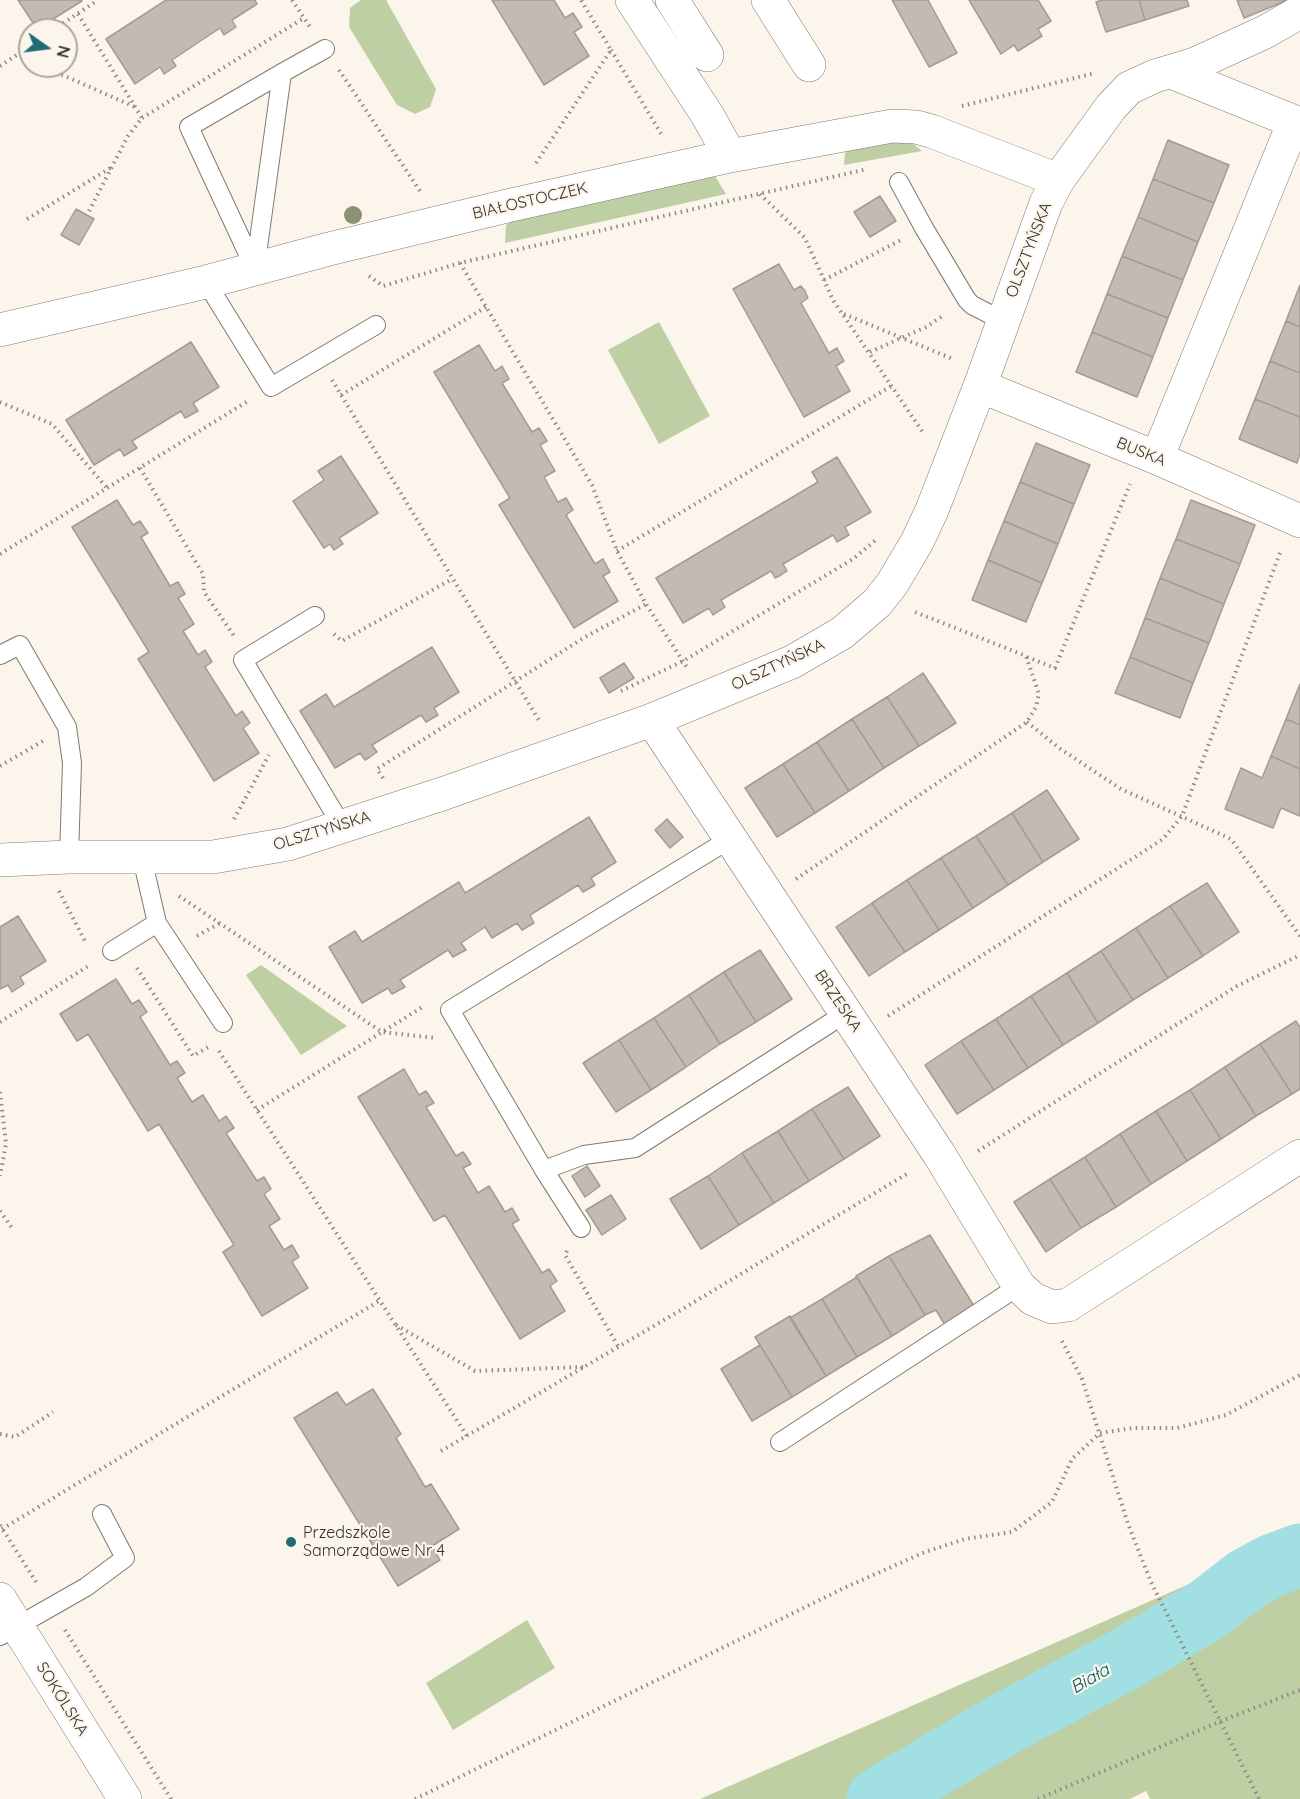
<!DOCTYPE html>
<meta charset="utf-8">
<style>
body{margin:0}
#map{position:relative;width:1300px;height:1799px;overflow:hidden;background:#fcf5ec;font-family:Quicksand,sans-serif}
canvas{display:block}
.north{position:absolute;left:18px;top:18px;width:60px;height:60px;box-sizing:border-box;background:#fcf5ec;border:2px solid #aca7a0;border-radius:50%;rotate:104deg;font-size:16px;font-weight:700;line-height:24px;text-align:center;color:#34312e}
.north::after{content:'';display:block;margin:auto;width:21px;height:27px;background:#216c73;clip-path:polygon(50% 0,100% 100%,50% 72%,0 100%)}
</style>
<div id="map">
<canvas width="1300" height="1799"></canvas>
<div class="north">N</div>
</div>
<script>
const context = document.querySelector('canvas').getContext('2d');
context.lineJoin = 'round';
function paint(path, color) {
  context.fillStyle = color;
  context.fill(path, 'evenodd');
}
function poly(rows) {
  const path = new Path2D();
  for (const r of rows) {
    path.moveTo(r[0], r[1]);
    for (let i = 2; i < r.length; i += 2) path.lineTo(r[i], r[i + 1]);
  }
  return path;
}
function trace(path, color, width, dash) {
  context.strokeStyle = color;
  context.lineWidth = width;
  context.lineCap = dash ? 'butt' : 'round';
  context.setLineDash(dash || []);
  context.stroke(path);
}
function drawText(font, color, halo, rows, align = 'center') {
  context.font = font + ' Quicksand,sans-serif';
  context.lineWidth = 4.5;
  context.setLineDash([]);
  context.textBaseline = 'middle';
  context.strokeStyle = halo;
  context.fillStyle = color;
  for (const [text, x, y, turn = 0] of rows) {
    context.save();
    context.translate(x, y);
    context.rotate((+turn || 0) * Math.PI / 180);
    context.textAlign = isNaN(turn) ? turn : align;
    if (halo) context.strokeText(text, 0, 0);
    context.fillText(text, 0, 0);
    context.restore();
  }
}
paint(poly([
 [361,0,386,0,436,89,430,107,415,114,397,105,349,27,350,8],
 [878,140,911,142,922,151,844,165,845,153,851,146],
 [715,176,726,194,505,243,506,225,514,220],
 [659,322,710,416,659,444,608,350],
 [261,965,347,1026,301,1055,246,975],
 [1300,1526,1300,1799,1150,1799,1146,1791,1130,1799,700,1799,1230,1566],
 [527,1620,555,1668,453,1730,426,1683]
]), '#becfa3');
trace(poly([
 [878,1799,997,1728,1127,1658,1207,1610,1247,1579,1273,1565,1300,1555]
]), '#a1dfe2', 63);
const building = poly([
 [18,0,81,0,82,1,37,29,18,0],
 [166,0,255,0,257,4,232,20,236,27,224,35,220,28,172,60,176,66,164,74,160,67,135,84,106,39,166,0],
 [492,0,554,0,565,18,573,13,582,27,574,32,589,56,544,85,492,0],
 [892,0,928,0,957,53,929,67,892,0],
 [969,0,1038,0,1051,21,1038,29,1042,36,1018,51,1014,45,1001,54,969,0],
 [1102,0,1139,0,1145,20,1106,32,1096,2,1102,0],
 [1139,0,1187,0,1189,6,1145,20,1139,0],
 [1237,0,1288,0,1244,18,1237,0],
 [1168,140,1229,165,1214,203,1153,179,1168,140],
 [1153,179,1214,203,1198,242,1138,217,1153,179],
 [880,196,896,221,870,237,854,212,880,196],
 [76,209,94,219,79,245,61,235,76,209],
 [1138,217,1198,242,1183,280,1122,256,1138,217],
 [1122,256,1183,280,1168,318,1107,294,1122,256],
 [779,264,794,290,801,286,805,291,808,298,801,303,829,353,837,348,844,361,836,366,850,391,804,417,733,289,779,264],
 [1300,285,1300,327,1286,321,1300,285],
 [1107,294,1168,318,1153,357,1092,332,1107,294],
 [1286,321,1300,327,1300,373,1270,361,1286,321],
 [1092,332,1153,357,1137,397,1076,372,1092,332],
 [191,342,219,387,193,403,198,411,185,418,181,411,132,441,137,448,124,456,120,449,94,465,66,420,191,342],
 [479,345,495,371,502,366,509,379,502,383,532,432,539,428,547,441,540,445,555,471,544,477,558,502,566,498,573,510,566,515,595,564,603,559,610,572,603,576,618,601,574,628,499,505,510,498,434,372,479,345],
 [1270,361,1300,373,1300,417,1255,399,1270,361],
 [1255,399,1300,417,1300,454,1297,463,1239,439,1255,399],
 [1036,443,1090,465,1074,504,1020,482,1036,443],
 [341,456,378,513,339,538,343,544,334,550,330,544,324,548,293,501,324,480,318,471,341,456],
 [837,457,871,512,845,527,849,535,842,539,837,542,833,535,783,564,787,571,781,575,775,578,771,571,721,600,725,607,713,615,709,608,683,623,656,578,818,482,812,472,837,457],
 [1020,482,1074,504,1058,544,1004,521,1020,482],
 [117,500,133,525,140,521,148,533,141,537,170,586,178,582,185,594,178,598,194,624,183,631,198,655,205,650,212,662,205,667,236,716,242,711,250,723,243,728,259,753,214,781,138,659,149,652,72,527,117,500],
 [1191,500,1255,525,1240,564,1176,539,1191,500],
 [1004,521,1058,544,1042,583,988,560,1004,521],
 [1176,539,1240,564,1224,604,1160,578,1176,539],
 [988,560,1042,583,1026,622,972,600,988,560],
 [1160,578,1224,604,1209,643,1145,618,1160,578],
 [1145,618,1209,643,1193,683,1130,657,1145,618],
 [432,647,459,692,434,708,438,715,426,722,421,715,372,745,377,752,370,757,365,760,360,753,335,768,300,711,326,694,334,707,432,647],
 [1130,657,1193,683,1180,718,1115,693,1130,657],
 [624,663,634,678,609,693,600,678,624,663],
 [923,673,956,723,919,746,887,697,923,673],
 [1300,684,1300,725,1286,719,1300,684],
 [887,697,919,746,884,768,852,719,887,697],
 [852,719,884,768,849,791,817,742,852,719],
 [1286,719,1300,725,1300,769,1271,756,1286,719],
 [817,742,849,791,815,813,783,764,817,742],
 [1271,756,1300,769,1300,816,1281,808,1273,828,1225,809,1241,768,1262,778,1271,756],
 [783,764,815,813,777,837,745,788,783,764],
 [1047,790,1079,839,1043,862,1012,813,1047,790],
 [1012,813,1043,862,1008,885,976,836,1012,813],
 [589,817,616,862,591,878,595,885,583,892,578,885,530,915,534,923,522,930,517,923,492,938,485,927,461,943,466,950,460,953,453,957,448,950,400,980,405,987,392,994,388,988,362,1003,329,947,355,931,362,942,459,882,465,893,589,817],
 [667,819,683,837,670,848,655,830,667,819],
 [976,836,1008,885,973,908,941,858,976,836],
 [941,858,973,908,939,930,907,880,941,858],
 [907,880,939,930,905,952,872,903,907,880],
 [1207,883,1239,932,1203,956,1170,906,1207,883],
 [872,903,905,952,869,976,836,927,872,903],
 [1170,906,1203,956,1168,978,1136,928,1170,906],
 [18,916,46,961,20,977,24,984,12,992,8,985,0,989,0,927,18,916],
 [1136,928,1168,978,1133,1000,1101,951,1136,928],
 [760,950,792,999,756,1022,724,972,760,950],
 [1101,951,1133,1000,1098,1023,1067,973,1101,951],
 [724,972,756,1022,720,1044,689,995,724,972],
 [1067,973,1098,1023,1063,1045,1031,996,1067,973],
 [116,979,132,1004,139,1000,147,1012,140,1017,170,1065,177,1061,185,1073,177,1078,192,1102,203,1095,219,1121,226,1116,234,1128,226,1133,257,1181,264,1177,271,1189,264,1194,280,1219,269,1226,284,1250,292,1245,299,1257,292,1262,308,1288,262,1316,223,1252,234,1245,159,1124,148,1131,88,1034,77,1041,60,1014,116,979],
 [689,995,720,1044,686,1067,654,1018,689,995],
 [1031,996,1063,1045,1028,1068,996,1019,1031,996],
 [654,1018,686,1067,651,1090,619,1040,654,1018],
 [996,1019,1028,1068,994,1090,961,1041,996,1019],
 [1296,1021,1300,1027,1300,1089,1292,1094,1260,1044,1296,1021],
 [619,1040,651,1090,616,1112,583,1063,619,1040],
 [961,1041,994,1090,957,1114,925,1065,961,1041],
 [1260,1044,1292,1094,1256,1116,1225,1067,1260,1044],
 [1225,1067,1256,1116,1221,1139,1190,1090,1225,1067],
 [404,1069,419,1095,426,1091,434,1103,426,1107,456,1156,463,1152,466,1156,471,1164,463,1168,478,1193,489,1186,505,1212,512,1208,519,1220,512,1224,542,1273,549,1269,557,1281,550,1286,565,1311,520,1339,445,1215,434,1221,358,1097,404,1069],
 [848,1087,880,1136,844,1159,812,1109,848,1087],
 [1190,1090,1221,1139,1187,1161,1156,1111,1190,1090],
 [812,1109,844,1159,809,1181,778,1131,812,1109],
 [1156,1111,1187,1161,1151,1184,1120,1134,1156,1111],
 [778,1131,809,1181,774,1203,742,1153,778,1131],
 [1120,1134,1151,1184,1116,1207,1085,1157,1120,1134],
 [742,1153,774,1203,739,1225,708,1176,742,1153],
 [1085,1157,1116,1207,1081,1228,1050,1179,1085,1157],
 [587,1166,600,1186,585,1197,572,1176,587,1166],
 [708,1176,739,1225,701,1249,670,1199,708,1176],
 [1050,1179,1081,1228,1046,1252,1014,1202,1050,1179],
 [611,1195,626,1219,602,1235,586,1210,611,1195],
 [930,1235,974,1306,945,1325,936,1310,925,1315,889,1256,930,1235],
 [889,1256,925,1315,892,1336,856,1276,889,1256],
 [857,1277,892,1336,857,1357,822,1299,857,1277],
 [822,1299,857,1357,826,1376,790,1318,822,1299],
 [790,1316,826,1376,792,1397,755,1337,790,1316],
 [760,1345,792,1397,752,1421,721,1369,760,1345],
 [373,1389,401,1434,396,1438,425,1487,431,1484,459,1529,432,1546,440,1560,398,1586,294,1418,337,1392,346,1405,373,1389]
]);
paint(building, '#c3bab4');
trace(building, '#a49b95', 1.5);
const lane = poly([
 [282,73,255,269,189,127,282,73,325,49],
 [899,182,924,228,967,300,972,305,1003,321],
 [206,282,271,387,376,325],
 [315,616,243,660,342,826],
 [0,655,20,645,67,727,72,763,69,857],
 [157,923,223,1023],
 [112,951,157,923,142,858],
 [544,1170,584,1155,635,1148,846,1013],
 [581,1228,544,1170,450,1010,730,839],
 [780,1442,1019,1286],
 [0,1636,86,1587,125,1558,102,1514]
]);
const street = poly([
 [632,0,708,116,730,156],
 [672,0,707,55],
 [768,0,809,65],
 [1171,72,1300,124],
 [0,330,206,282,329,249,507,206,730,156,892,126,916,127,931,131,1058,180],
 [980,386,1157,458,1300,521],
 [1157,458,1294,122],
 [652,720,939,1154,1019,1286,1033,1299,1052,1307,1068,1305,1300,1156],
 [0,860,69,857,213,857,288,844,442,794,652,720,792,662,842,633,877,603,892,584,917,542,932,510,980,386,1046,203,1058,180,1111,107,1129,88,1155,76,1195,64,1265,32,1300,12],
 [0,1599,125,1799]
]);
trace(lane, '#807972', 20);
trace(street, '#807972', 34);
trace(poly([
 [292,0,310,27],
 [78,14,142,118,128,136,89,211],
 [53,30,98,0],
 [611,50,663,137],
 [0,66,30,46],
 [46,66,49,69,135,107],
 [339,70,420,191],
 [962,106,1095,73],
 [142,118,304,18],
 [536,163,611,50,581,0],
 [760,194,805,238,833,300,924,434],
 [27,219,112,167],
 [460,263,592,485,617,551,646,604,688,669],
 [369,276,383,286,460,263,867,169],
 [824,280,901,240],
 [844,314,953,359],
 [870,352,926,327,944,315],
 [332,380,540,722],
 [341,395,486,307],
 [0,402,52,424,107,488],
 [140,468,203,574,204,592,234,636],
 [617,551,893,385],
 [0,554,248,401],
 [334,634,342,641,452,579],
 [1027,657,1055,668,1130,484],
 [621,691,683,661,853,559,877,539],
 [1027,722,1059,748,1121,789,1231,839,1300,936],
 [0,766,43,741],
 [383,778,377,769,585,637,646,604],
 [234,819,269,755],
 [796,879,1027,722,1036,707,1039,694,1026,656,915,612],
 [59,891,86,943],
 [179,896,382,1032,436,1038],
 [197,936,220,923],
 [137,968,193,1056,210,1046],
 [888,1016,1163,839,1182,816,1281,550],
 [0,1022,90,965],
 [219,1051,467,1436],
 [0,1092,6,1144,0,1176],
 [257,1110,424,1006],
 [978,1151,1237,986,1300,955],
 [0,1211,12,1228],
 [567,1251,565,1255,618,1346],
 [396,1325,475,1371,583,1367],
 [1062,1341,1082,1379,1128,1524,1151,1582,1259,1799],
 [0,1434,15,1437,53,1412],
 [441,1451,681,1310,910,1172],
 [0,1525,38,1585],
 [2,1529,379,1301],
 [65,1630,171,1799],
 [415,1799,844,1588,925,1552,965,1539,1012,1532,1052,1502,1072,1459,1100,1433,1133,1428,1177,1428,1226,1415,1300,1375],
 [1038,1799,1221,1721,1300,1690]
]), '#8e8984', 4, [1.5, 4.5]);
trace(lane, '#fff', 18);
trace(street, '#fff', 33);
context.fillStyle = '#8c9172';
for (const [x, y] of [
 [353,215]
]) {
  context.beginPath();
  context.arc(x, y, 9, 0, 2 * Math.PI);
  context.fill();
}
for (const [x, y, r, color] of [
 [291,1542,6,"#216c73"]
]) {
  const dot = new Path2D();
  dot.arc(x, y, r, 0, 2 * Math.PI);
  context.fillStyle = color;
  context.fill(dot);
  trace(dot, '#fcf5ec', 2);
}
drawText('16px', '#34312e', '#fcf5ec', [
 ["BIAŁOSTOCZEK",530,201,-13],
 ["OLSZTYŃSKA",1029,250,-69],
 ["BUSKA",1141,452,22],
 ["OLSZTYŃSKA",778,665,-25],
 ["OLSZTYŃSKA",322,831,-17],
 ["BRZESKA",838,1001,56],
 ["SOKÓLSKA",62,1699,58]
]);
drawText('16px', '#34312e', '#fcf5ec', [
 ["Przedszkole",303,1533],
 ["Samorządowe Nr 4",303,1551]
], 'left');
drawText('italic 18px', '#005d61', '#fcf5ec', [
 ["Biała",1090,1679,-30]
]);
</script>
